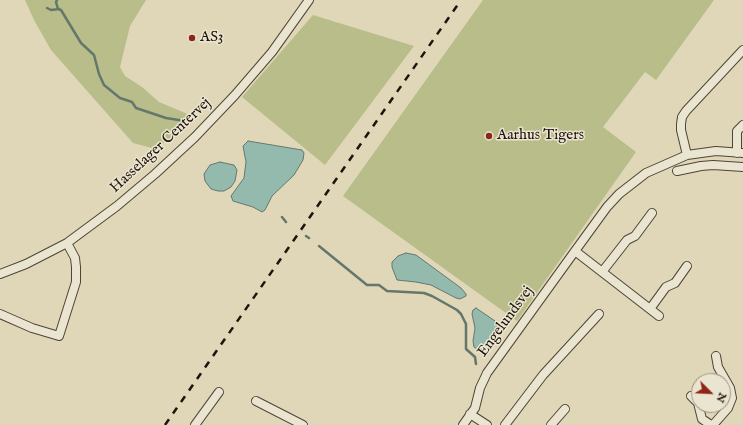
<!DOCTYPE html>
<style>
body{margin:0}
#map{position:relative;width:743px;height:425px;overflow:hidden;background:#dfd7b7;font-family:"IM FELL English",serif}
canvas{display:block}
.north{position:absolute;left:691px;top:373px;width:40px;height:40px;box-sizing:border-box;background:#eae5d0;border:1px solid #999182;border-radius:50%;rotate:114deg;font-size:11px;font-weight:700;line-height:16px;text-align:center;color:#20120c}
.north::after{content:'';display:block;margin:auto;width:14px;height:18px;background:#8f2418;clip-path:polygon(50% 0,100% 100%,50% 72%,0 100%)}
</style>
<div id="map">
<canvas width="743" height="425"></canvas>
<div class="north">N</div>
</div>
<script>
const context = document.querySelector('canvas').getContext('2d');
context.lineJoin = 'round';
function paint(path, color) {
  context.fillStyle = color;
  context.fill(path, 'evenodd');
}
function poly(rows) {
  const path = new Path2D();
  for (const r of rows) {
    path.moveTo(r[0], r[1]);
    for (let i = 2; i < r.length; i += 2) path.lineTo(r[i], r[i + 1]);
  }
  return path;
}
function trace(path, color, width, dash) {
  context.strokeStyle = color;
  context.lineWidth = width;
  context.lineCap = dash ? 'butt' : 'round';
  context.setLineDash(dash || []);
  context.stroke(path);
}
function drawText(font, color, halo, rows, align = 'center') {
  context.font = font + ' "IM FELL English",serif';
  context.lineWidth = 3;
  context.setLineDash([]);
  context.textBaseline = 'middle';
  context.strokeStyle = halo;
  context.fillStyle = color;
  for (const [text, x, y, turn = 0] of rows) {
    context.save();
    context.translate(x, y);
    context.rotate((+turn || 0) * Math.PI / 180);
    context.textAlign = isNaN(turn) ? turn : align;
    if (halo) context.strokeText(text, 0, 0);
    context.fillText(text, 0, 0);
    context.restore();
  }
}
paint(poly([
 [25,0,146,0,130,26,120,67,125,76,142,87,159,102,197,118,171,140,152,148,133,143,51,50,34,20],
 [483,0,714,0,656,80,645,72,603,127,636,152,517,321,343,196],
 [313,15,414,46,325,165,242,97]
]), '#b8bd8a');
const water = poly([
 [248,141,302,150,304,153,303,160,294,175,272,196,265,210,262,212,253,207,233,201,231,196,244,178,246,162,243,146,248,141],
 [220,162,234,165,237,170,235,181,231,187,224,191,218,191,211,189,205,181,204,174,210,165,220,162],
 [406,253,416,255,461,288,466,294,466,296,460,299,456,298,431,285,416,282,397,280,392,267,392,262,398,256,406,253],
 [476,308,495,321,497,324,496,329,490,342,483,349,478,350,474,347,473,341,475,328,472,314,473,310,476,308]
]);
paint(water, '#93baad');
trace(water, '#65776d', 1);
trace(poly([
 [57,0,56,2,58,9,61,10,81,43,94,55,99,74,104,85,120,98,132,102,136,108,166,118,185,121],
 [47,8,51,10,59,9],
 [282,217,286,222],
 [306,236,309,238],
 [319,246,367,285,379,285,387,291,424,293,432,296,457,310,461,314,466,324,466,349,475,357,476,364]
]), '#65776d', 2.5);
const street = poly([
 [737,153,737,131,743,125],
 [687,155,681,130,681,124,682,117,686,111,743,50],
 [677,171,701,166,713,165,743,167],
 [575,251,659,316],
 [602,272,627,240,635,236,652,213],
 [0,274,26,264,67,243,117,206,155,174,195,137,235,95,272,52,309,0],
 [650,309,666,287,675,283,687,266],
 [0,314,32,328,59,336,76,282,76,267,75,258,67,243],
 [691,396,698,403,702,419,711,425],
 [256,401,303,425],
 [470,414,487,425],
 [195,425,219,392],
 [463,425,475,408,480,388,487,373,575,251,607,207,619,194,646,173,687,155,716,151,743,153],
 [505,425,543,375,599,314],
 [551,425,565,409],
 [713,425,728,408,732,398,730,388,718,367,716,356]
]);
trace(street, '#504337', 10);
trace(street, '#eae5d0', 8);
trace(poly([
 [165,425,461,0]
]), '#20120c', 2.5, [7, 7]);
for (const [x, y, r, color] of [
 [192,38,4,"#8f2418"],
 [489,136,4,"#8f2418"]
]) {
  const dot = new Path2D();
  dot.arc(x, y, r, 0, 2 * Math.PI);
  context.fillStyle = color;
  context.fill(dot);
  trace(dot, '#eae5d0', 1.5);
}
drawText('15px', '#20120c', '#eae5d0', [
 ["AS3",200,38],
 ["Aarhus Tigers",497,136]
], 'left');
drawText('15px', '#20120c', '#eae5d0', [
 ["Hasselager Centervej",161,146,-43],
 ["Engelundsvej",506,322,-54]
]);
</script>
